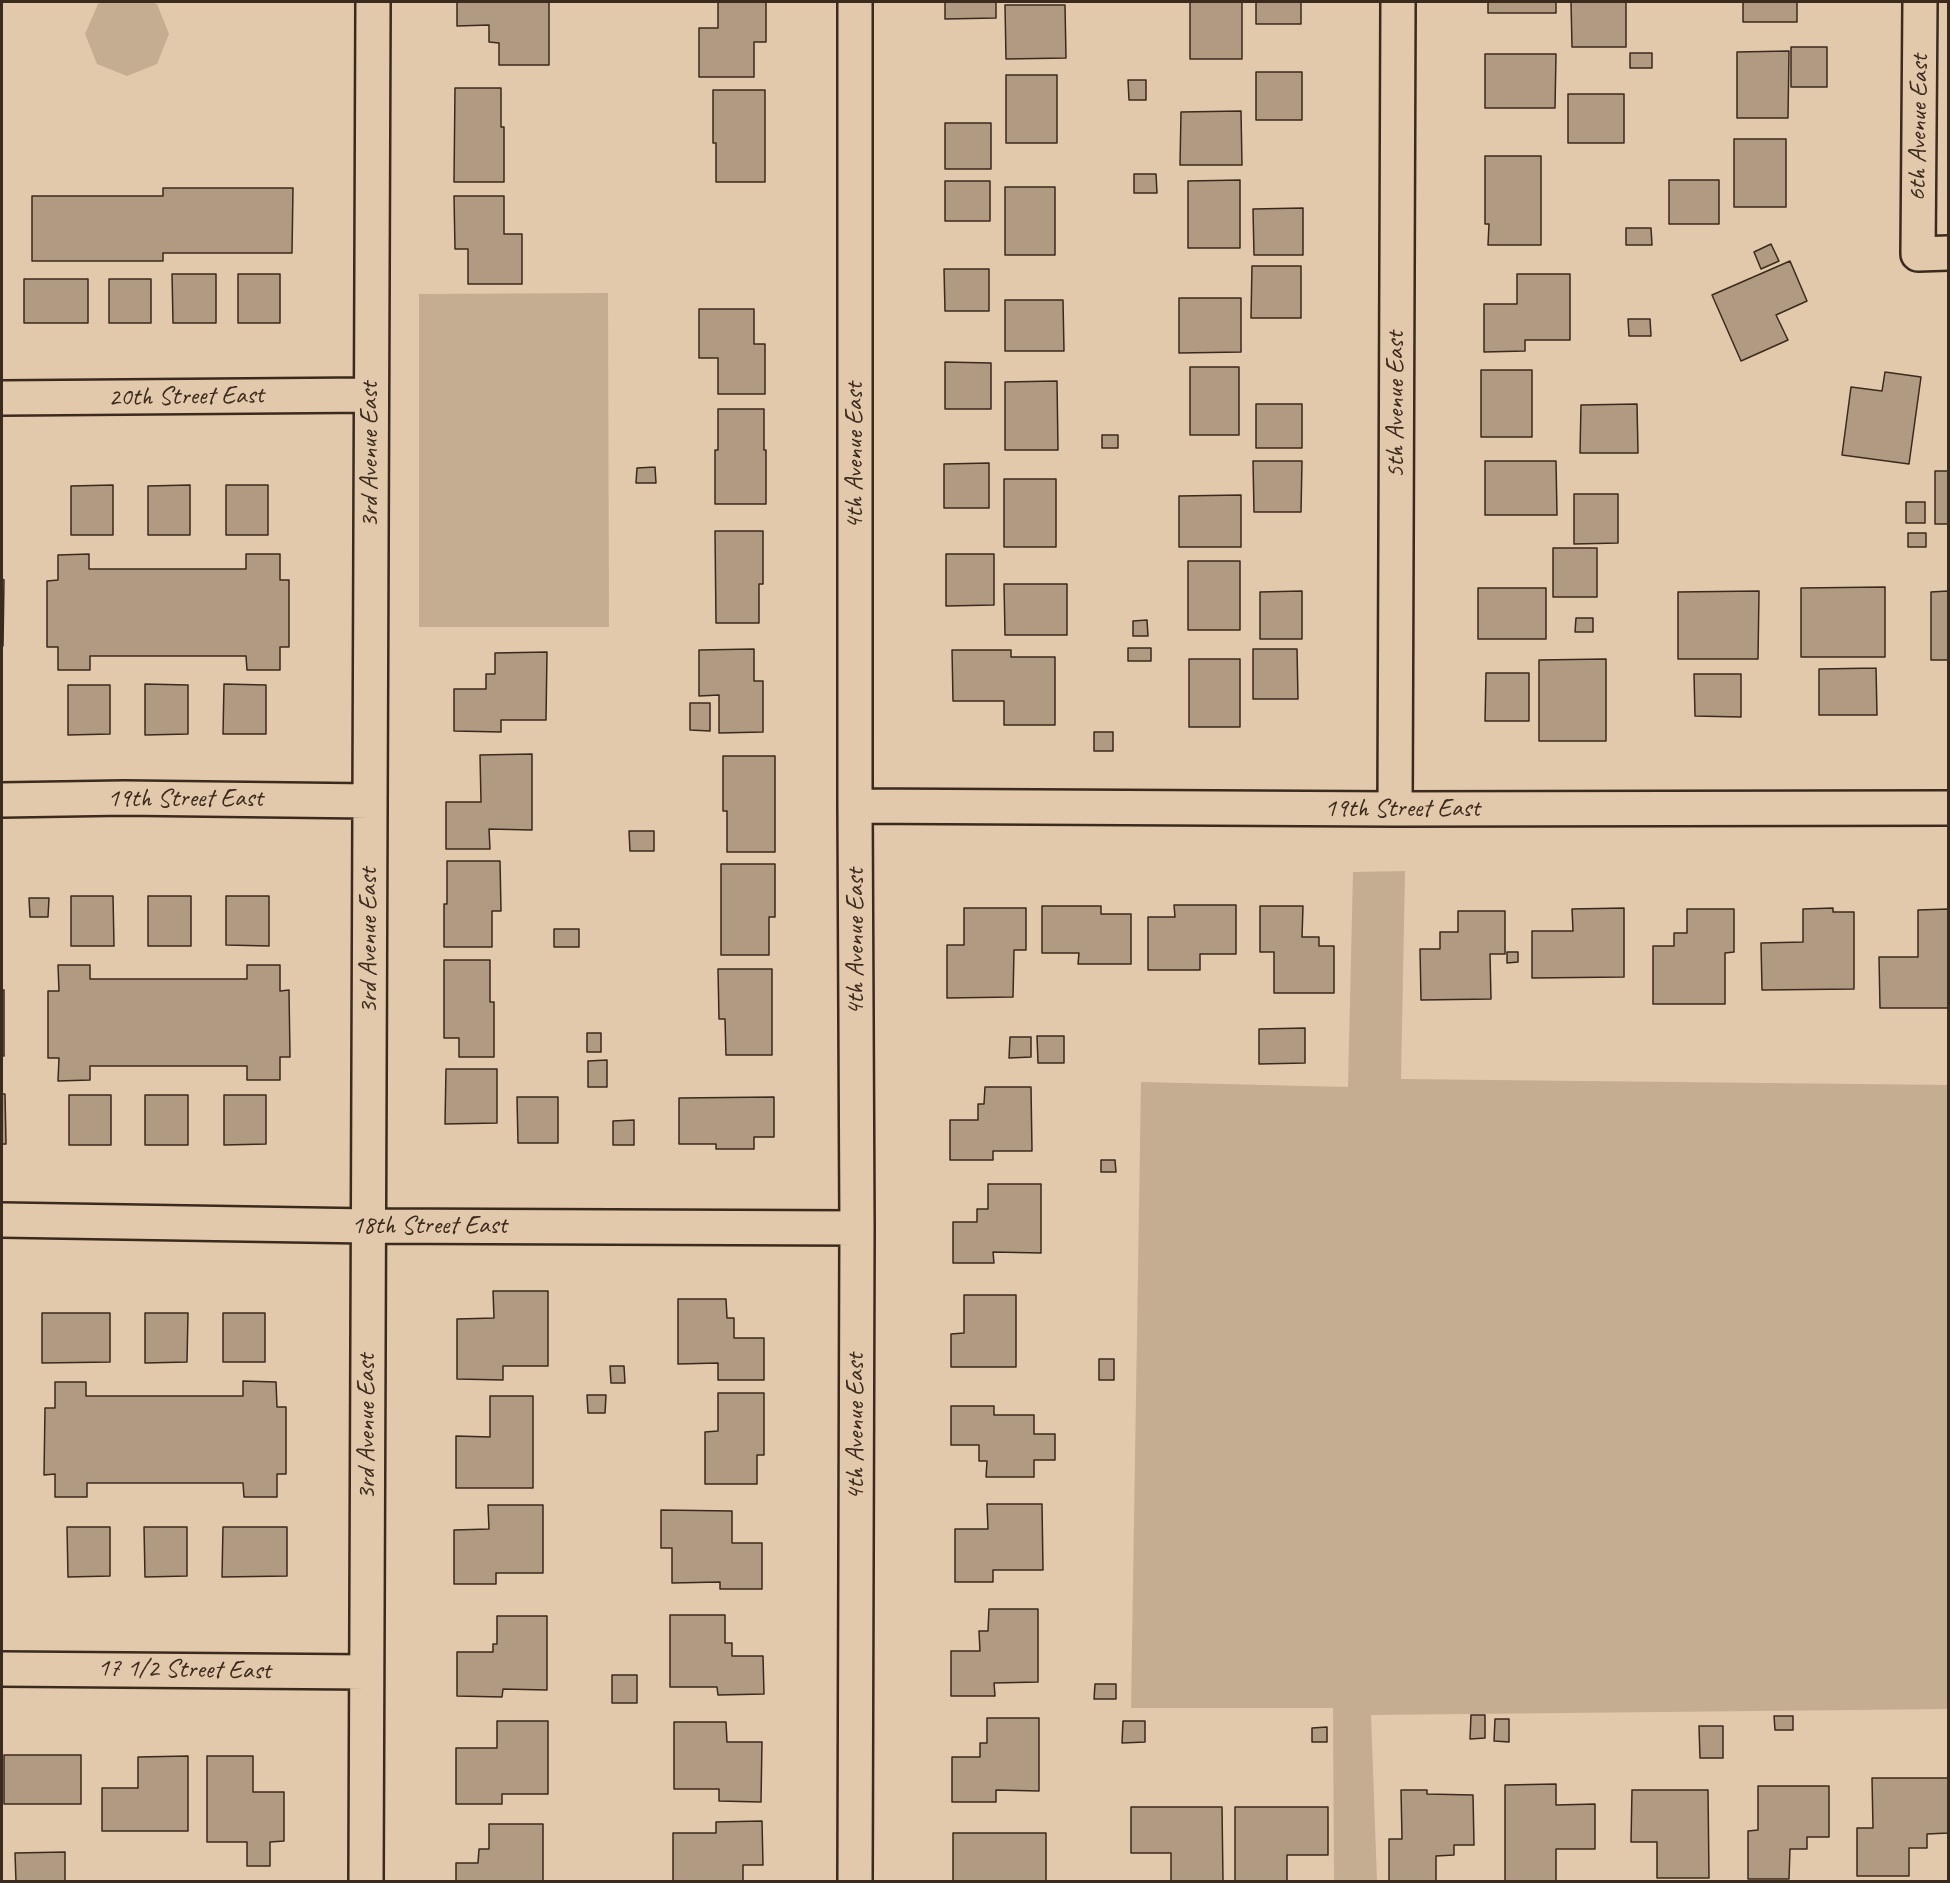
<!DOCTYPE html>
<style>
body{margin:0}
#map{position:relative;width:1950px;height:1883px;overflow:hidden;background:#e3c9ab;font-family:Caveat,sans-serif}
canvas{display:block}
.frame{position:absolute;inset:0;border:3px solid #3b2a1e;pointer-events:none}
</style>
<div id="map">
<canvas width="1950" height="1883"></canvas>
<div class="frame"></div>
</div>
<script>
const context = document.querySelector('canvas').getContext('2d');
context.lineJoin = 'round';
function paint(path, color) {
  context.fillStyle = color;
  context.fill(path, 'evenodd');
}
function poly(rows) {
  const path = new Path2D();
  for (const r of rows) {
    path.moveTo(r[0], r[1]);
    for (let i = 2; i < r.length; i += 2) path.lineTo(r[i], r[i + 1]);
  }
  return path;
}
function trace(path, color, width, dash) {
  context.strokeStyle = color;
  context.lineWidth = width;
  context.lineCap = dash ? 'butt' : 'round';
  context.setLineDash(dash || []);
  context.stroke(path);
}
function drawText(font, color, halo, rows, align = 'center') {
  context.font = font + ' Caveat,sans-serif';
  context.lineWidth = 4.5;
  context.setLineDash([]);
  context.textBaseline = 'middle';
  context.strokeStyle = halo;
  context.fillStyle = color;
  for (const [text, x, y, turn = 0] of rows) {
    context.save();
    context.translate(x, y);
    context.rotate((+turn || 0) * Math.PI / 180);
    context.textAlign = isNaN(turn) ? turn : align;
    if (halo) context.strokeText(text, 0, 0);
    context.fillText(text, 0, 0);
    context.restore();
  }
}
paint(poly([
 [103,2,151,2,157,4,169,34,157,64,127,76,97,64,85,34,98,4],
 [608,293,609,627,419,627,419,294],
 [1405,871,1401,1079,1948,1085,1948,1709,1371,1715,1377,1881,1334,1881,1333,1708,1131,1708,1141,1082,1348,1087,1353,872]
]), '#c5ad91');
const building = poly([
 [457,2,549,2,549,65,499,65,499,43,489,42,489,25,457,26,457,2],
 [718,2,766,2,766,42,754,42,754,77,699,77,699,28,718,28,718,2],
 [945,2,996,2,996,18,945,19,945,2],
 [1190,2,1242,2,1242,59,1190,59,1190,2],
 [1256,2,1301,2,1301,24,1256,24,1256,2],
 [1488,2,1556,2,1556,13,1488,13,1488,2],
 [1571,2,1626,2,1626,47,1572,47,1571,2],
 [1743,2,1797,2,1797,22,1743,22,1743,2],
 [1005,5,1065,5,1066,58,1006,59,1005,5],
 [1791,47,1827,47,1827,87,1791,87,1791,47],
 [1789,51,1788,118,1737,118,1737,52,1789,51],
 [1630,53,1652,53,1652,68,1630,68,1630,53],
 [1485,54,1556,54,1555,108,1485,108,1485,54],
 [1256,72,1302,72,1302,120,1256,120,1256,72],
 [1006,75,1057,75,1057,143,1006,143,1006,75],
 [1128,80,1146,80,1146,100,1129,100,1128,80],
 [455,88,501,88,501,127,504,127,504,182,454,182,455,88],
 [713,90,765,90,765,182,716,182,716,143,713,143,713,90],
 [1568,94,1624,94,1624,143,1568,143,1568,94],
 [1241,111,1242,165,1180,165,1181,112,1241,111],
 [945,123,991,123,991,169,945,169,945,123],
 [1734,139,1786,139,1786,207,1734,207,1734,139],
 [1485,156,1541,156,1541,245,1488,245,1489,224,1485,224,1485,156],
 [1134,174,1156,174,1157,193,1134,193,1134,174],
 [1240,180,1240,248,1188,248,1188,181,1240,180],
 [1669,180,1719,180,1719,224,1669,224,1669,180],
 [945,181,990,181,990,221,945,221,945,181],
 [1005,187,1055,187,1055,255,1005,255,1005,187],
 [163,188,293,188,292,253,163,253,163,261,32,261,32,196,163,196,163,188],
 [454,196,504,196,504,234,522,234,522,284,468,284,468,249,455,249,454,196],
 [1303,208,1303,255,1254,255,1253,209,1303,208],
 [1626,228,1651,228,1652,245,1626,245,1626,228],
 [1771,244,1779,261,1761,269,1754,252,1771,244],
 [1790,261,1807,301,1776,315,1788,340,1741,361,1712,295,1790,261],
 [1252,266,1301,266,1301,318,1251,318,1252,266],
 [944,269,989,269,989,311,945,311,944,269],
 [172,274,216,274,216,323,173,323,172,274],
 [238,274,280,274,280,323,238,323,238,274],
 [1517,274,1570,274,1570,340,1525,340,1525,351,1484,352,1484,304,1517,304,1517,274],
 [24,279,88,279,88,323,24,323,24,279],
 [109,279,151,279,151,323,109,323,109,279],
 [1179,298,1241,298,1241,352,1179,353,1179,298],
 [1005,300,1063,300,1064,351,1005,351,1005,300],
 [699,309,754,309,754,344,765,344,765,394,718,394,718,358,699,358,699,309],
 [1628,319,1650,319,1651,336,1629,336,1628,319],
 [945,362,991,363,991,409,945,409,945,362],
 [1190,367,1239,367,1239,435,1190,435,1190,367],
 [1481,370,1532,370,1532,437,1481,437,1481,370],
 [1885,372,1921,377,1909,464,1842,455,1851,387,1882,391,1885,372],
 [1057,381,1058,450,1005,450,1005,382,1057,381],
 [1256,404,1302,404,1302,448,1256,448,1256,404],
 [1637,404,1638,453,1580,453,1581,405,1637,404],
 [718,409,764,409,764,450,766,450,766,504,715,504,715,450,718,450,718,409],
 [1102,435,1118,435,1118,448,1102,448,1102,435],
 [1253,461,1302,461,1301,512,1254,512,1253,461],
 [1485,461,1556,461,1557,515,1485,515,1485,461],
 [989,463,989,508,944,508,944,464,989,463],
 [655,467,656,483,636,483,637,468,655,467],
 [1935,471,1948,471,1948,524,1935,524,1935,471],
 [1004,479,1056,479,1056,547,1004,547,1004,479],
 [113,485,113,535,71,535,71,486,113,485],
 [190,485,190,535,148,535,148,486,190,485],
 [226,485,268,485,268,535,226,535,226,485],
 [1574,494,1618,494,1618,543,1574,544,1574,494],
 [1241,495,1241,547,1179,547,1179,496,1241,495],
 [1906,502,1925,502,1925,523,1906,523,1906,502],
 [715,531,763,531,763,584,759,584,759,623,716,623,715,531],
 [1908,533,1926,533,1926,547,1908,547,1908,533],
 [1553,548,1597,548,1597,597,1553,597,1553,548],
 [89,554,89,569,246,569,246,554,280,554,280,580,289,580,289,647,280,647,280,670,247,670,246,656,90,656,90,670,58,670,58,647,47,647,47,581,58,580,58,555,89,554],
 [946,554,994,554,994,605,946,606,946,554],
 [1188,561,1240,561,1240,630,1188,630,1188,561],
 [2,579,4,580,3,646,2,646,2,579],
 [1004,584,1067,584,1067,635,1005,635,1004,584],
 [1885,587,1885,657,1801,657,1801,588,1885,587],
 [1478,588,1546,588,1546,639,1478,639,1478,588],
 [1302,591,1302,639,1260,639,1260,592,1302,591],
 [1759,591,1758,659,1678,659,1678,592,1759,591],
 [1948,591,1948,660,1931,660,1931,592,1948,591],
 [1576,618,1593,618,1593,632,1575,632,1576,618],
 [1147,620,1148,636,1133,636,1133,621,1147,620],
 [1128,648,1151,648,1151,661,1128,661,1128,648],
 [754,649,754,681,763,681,763,732,719,733,719,695,699,696,699,650,754,649],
 [1253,649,1297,649,1298,699,1253,699,1253,649],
 [952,650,1011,650,1011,657,1055,657,1055,725,1004,725,1004,701,953,701,952,650],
 [547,652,546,720,501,720,501,732,454,731,454,689,486,689,486,674,495,674,495,653,547,652],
 [1189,659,1240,659,1240,727,1189,727,1189,659],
 [1606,659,1606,741,1539,741,1539,660,1606,659],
 [1876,668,1877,715,1819,715,1819,669,1876,668],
 [1486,673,1529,673,1529,721,1485,721,1486,673],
 [1694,674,1741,674,1741,717,1695,716,1694,674],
 [145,684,188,685,188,734,145,735,145,684],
 [224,684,266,685,266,734,223,734,224,684],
 [68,685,110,685,110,734,68,735,68,685],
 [690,703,710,703,710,731,690,730,690,703],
 [1094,732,1113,732,1113,751,1094,751,1094,732],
 [532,754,532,830,489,829,490,849,446,849,446,802,481,802,480,755,532,754],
 [723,756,775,756,775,852,727,852,727,811,723,811,723,756],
 [629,831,654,831,654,851,630,851,629,831],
 [447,861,500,861,501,911,492,911,492,947,444,947,444,904,447,904,447,861],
 [721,864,775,864,775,917,769,917,769,955,721,955,721,864],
 [71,896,113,896,114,946,71,946,71,896],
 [148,896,191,896,191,946,148,946,148,896],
 [226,896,269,896,269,946,226,945,226,896],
 [29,898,49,898,48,917,30,917,29,898],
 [1174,905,1236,905,1236,954,1200,954,1200,970,1148,970,1148,917,1175,917,1174,905],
 [1042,906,1101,906,1101,914,1131,914,1131,964,1078,964,1079,953,1042,953,1042,906],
 [1260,906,1303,906,1302,937,1319,937,1319,946,1334,946,1334,993,1274,993,1274,952,1260,952,1260,906],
 [964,908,1026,908,1026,950,1014,950,1013,997,947,998,947,945,964,945,964,908],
 [1624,908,1624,977,1532,978,1532,931,1573,931,1572,909,1624,908],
 [1833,908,1833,912,1854,912,1854,989,1762,990,1761,943,1803,942,1803,909,1833,908],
 [1687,909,1734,909,1734,952,1725,953,1725,1004,1653,1004,1653,946,1674,946,1674,933,1687,933,1687,909],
 [1948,909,1948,1008,1880,1008,1879,957,1918,957,1918,910,1948,909],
 [1458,911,1505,911,1505,954,1490,954,1491,999,1421,1000,1420,949,1440,949,1440,932,1458,932,1458,911],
 [554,929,579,929,579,947,554,947,554,929],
 [1507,952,1518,952,1518,962,1507,963,1507,952],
 [444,960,490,960,490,1002,494,1002,494,1057,459,1057,459,1038,444,1038,444,960],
 [58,965,90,965,90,979,247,979,247,965,280,965,280,991,289,990,290,1057,280,1057,280,1080,247,1080,247,1066,90,1066,90,1080,58,1081,59,1058,48,1058,48,991,59,991,58,965],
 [718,969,772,969,772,1055,726,1055,725,1019,719,1019,718,969],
 [2,990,4,990,4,1056,2,1056,2,990],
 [1305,1028,1305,1063,1259,1064,1259,1029,1305,1028],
 [587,1033,601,1033,601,1052,587,1052,587,1033],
 [1037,1036,1064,1036,1064,1063,1038,1063,1037,1036],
 [1010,1037,1031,1037,1031,1057,1009,1058,1010,1037],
 [607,1060,607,1087,588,1087,588,1061,607,1060],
 [446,1069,497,1069,497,1123,445,1124,446,1069],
 [985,1087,1031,1087,1032,1151,993,1151,993,1160,950,1160,950,1120,978,1120,978,1104,984,1104,985,1087],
 [2,1094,5,1094,6,1144,2,1144,2,1094],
 [69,1095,111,1095,111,1145,69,1145,69,1095],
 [145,1095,188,1095,188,1145,145,1145,145,1095],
 [224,1095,266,1095,266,1144,224,1145,224,1095],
 [517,1097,558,1097,558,1143,518,1143,517,1097],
 [774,1097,774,1137,754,1137,754,1149,716,1149,716,1144,679,1144,679,1098,774,1097],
 [634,1120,634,1145,613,1145,613,1121,634,1120],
 [1101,1160,1115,1160,1116,1172,1101,1172,1101,1160],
 [988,1184,1041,1184,1041,1253,993,1252,994,1263,953,1263,953,1222,977,1222,977,1209,988,1209,988,1184],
 [493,1291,548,1291,548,1366,503,1366,503,1380,457,1379,457,1319,494,1318,493,1291],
 [964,1295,1016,1295,1016,1367,951,1367,951,1334,964,1333,964,1295],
 [678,1299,726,1299,727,1318,734,1318,734,1338,764,1338,764,1380,718,1380,718,1363,678,1364,678,1299],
 [42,1313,110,1313,110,1362,42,1363,42,1313],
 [145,1313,188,1313,187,1362,145,1363,145,1313],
 [223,1313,265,1313,265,1362,223,1362,223,1313],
 [1099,1359,1114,1359,1114,1380,1099,1380,1099,1359],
 [610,1366,624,1366,625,1383,611,1383,610,1366],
 [243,1381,276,1382,277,1407,286,1407,286,1474,277,1474,277,1497,244,1497,243,1483,87,1483,87,1497,55,1497,55,1474,44,1475,45,1408,55,1408,55,1382,86,1382,86,1396,243,1396,243,1381],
 [718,1393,764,1393,764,1455,757,1455,757,1484,705,1484,705,1432,718,1431,718,1393],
 [587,1395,606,1395,605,1413,588,1413,587,1395],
 [490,1396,533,1396,533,1488,456,1488,456,1436,490,1437,490,1396],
 [951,1406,994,1406,994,1415,1034,1415,1034,1434,1055,1434,1055,1460,1034,1460,1034,1477,986,1477,987,1461,979,1461,979,1445,951,1445,951,1406],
 [987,1504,1042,1504,1043,1570,993,1570,993,1582,955,1582,955,1529,988,1529,987,1504],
 [488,1505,543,1505,543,1573,496,1573,496,1584,454,1584,454,1530,489,1529,488,1505],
 [661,1510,732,1511,732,1543,762,1543,762,1589,720,1589,720,1582,672,1583,672,1548,661,1548,661,1510],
 [67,1527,110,1527,110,1576,68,1577,67,1527],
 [144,1527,187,1527,187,1576,145,1577,144,1527],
 [223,1527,287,1527,287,1576,222,1577,223,1527],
 [989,1609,1038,1609,1038,1682,994,1683,995,1696,951,1696,951,1651,980,1651,979,1631,988,1631,989,1609],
 [670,1615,725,1615,725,1643,732,1643,732,1656,763,1656,764,1694,718,1695,717,1687,670,1687,670,1615],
 [497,1616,547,1616,547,1690,503,1689,502,1697,457,1696,457,1652,493,1652,493,1644,497,1644,497,1616],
 [612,1675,637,1675,637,1703,612,1703,612,1675],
 [1095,1684,1116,1684,1116,1699,1094,1699,1095,1684],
 [1471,1715,1485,1715,1485,1738,1470,1739,1471,1715],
 [1774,1716,1793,1716,1793,1730,1775,1730,1774,1716],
 [987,1718,1039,1718,1039,1791,996,1790,996,1802,952,1802,952,1757,980,1757,980,1743,987,1743,987,1718],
 [1495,1719,1509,1719,1509,1742,1494,1741,1495,1719],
 [497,1721,548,1721,548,1794,502,1794,502,1804,456,1804,456,1748,497,1748,497,1721],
 [1123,1721,1145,1721,1145,1742,1122,1743,1123,1721],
 [674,1722,726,1722,727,1742,762,1742,761,1802,719,1801,719,1789,674,1789,674,1722],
 [1699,1726,1723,1726,1723,1758,1700,1758,1699,1726],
 [1327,1727,1327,1742,1312,1742,1312,1728,1327,1727],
 [4,1755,81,1755,81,1804,4,1804,4,1755],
 [188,1756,188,1831,102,1831,102,1788,138,1788,138,1757,188,1756],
 [207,1756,253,1756,253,1792,284,1792,284,1841,270,1842,270,1866,247,1866,247,1842,207,1842,207,1756],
 [1872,1778,1948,1778,1948,1833,1927,1834,1927,1848,1909,1848,1909,1876,1857,1876,1857,1828,1873,1828,1872,1778],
 [1556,1784,1556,1805,1595,1804,1595,1849,1556,1849,1556,1882,1505,1882,1505,1785,1556,1784],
 [1758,1786,1829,1786,1829,1837,1807,1837,1807,1849,1790,1849,1789,1879,1748,1879,1748,1831,1758,1830,1758,1786],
 [1401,1790,1427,1790,1427,1794,1473,1795,1474,1845,1454,1845,1454,1855,1436,1856,1436,1882,1389,1882,1389,1839,1402,1839,1401,1790],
 [1632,1790,1708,1790,1709,1878,1657,1878,1657,1842,1631,1842,1632,1790],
 [1131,1807,1222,1807,1223,1881,1171,1882,1171,1853,1131,1853,1131,1807],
 [1235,1807,1328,1807,1328,1855,1287,1855,1287,1882,1235,1882,1235,1807],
 [762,1821,763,1865,743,1865,743,1882,673,1882,673,1833,716,1833,716,1822,762,1821],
 [489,1824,543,1824,543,1882,456,1882,456,1863,478,1863,479,1849,489,1849,489,1824],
 [953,1833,1046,1833,1046,1882,953,1882,953,1833],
 [65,1852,65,1882,16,1882,15,1853,65,1852]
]);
paint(building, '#b19a82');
trace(building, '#3b2a1e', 1.5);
const minor = poly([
 [1920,2,1918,254,1948,253],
 [2,398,371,395],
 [2,800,124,798,369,801],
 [855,806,1395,809,1948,808],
 [1395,809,1398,2],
 [2,1220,368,1226,857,1228],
 [2,1669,366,1672],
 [366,1882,373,2],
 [855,1882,857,1228,855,806,855,2]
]);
trace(minor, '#3b2a1e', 38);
trace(minor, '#e3c9ab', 33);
drawText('26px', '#3b2a1e', '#e3c9ab', [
 ["6th Avenue East",1919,128,-89],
 ["20th Street East",186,397,-1],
 ["5th Avenue East",1396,405,-90],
 ["3rd Avenue East",370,455,-90],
 ["4th Avenue East",855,456,-90],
 ["19th Street East",185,799],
 ["19th Street East",1402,809],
 ["3rd Avenue East",369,941,-90],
 ["4th Avenue East",856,942,-90],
 ["18th Street East",429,1226],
 ["3rd Avenue East",367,1427,-90],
 ["4th Avenue East",856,1427,-90],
 ["17 1/2 Street East",184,1670,1]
]);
</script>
